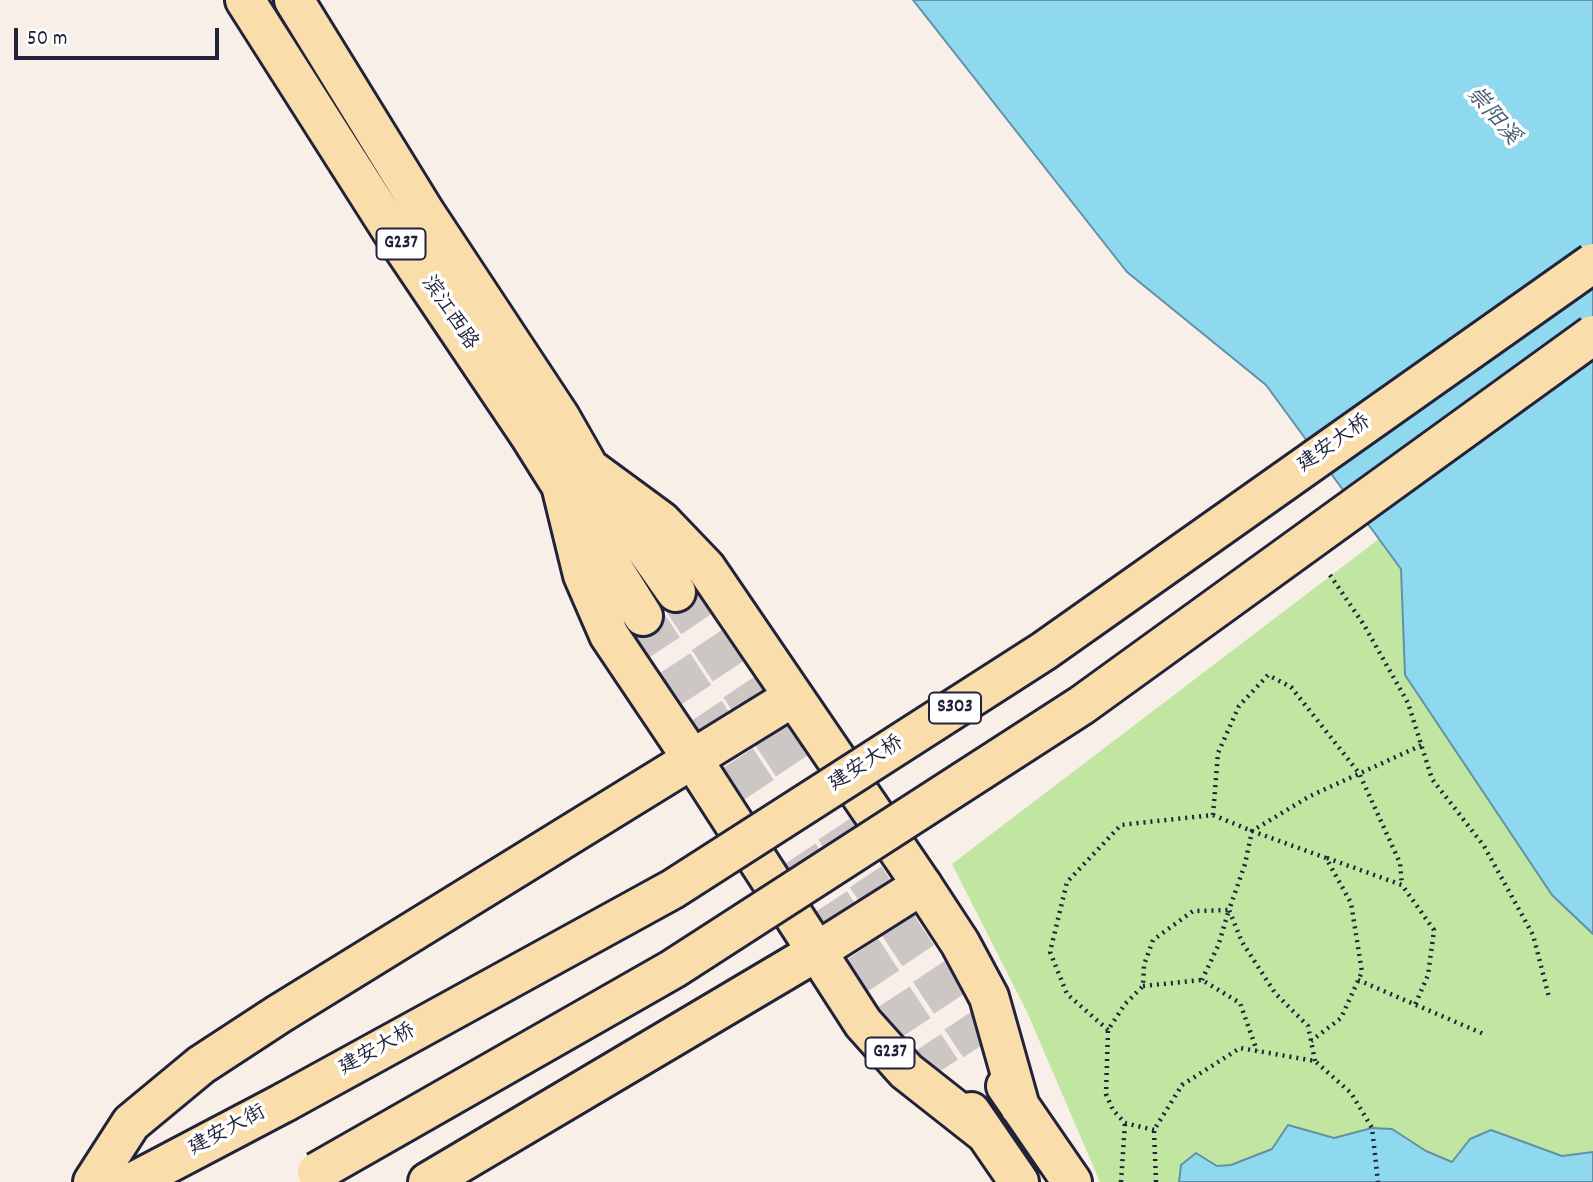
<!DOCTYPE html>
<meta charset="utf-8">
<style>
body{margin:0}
#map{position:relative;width:1593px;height:1182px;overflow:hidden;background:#f7efe8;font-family:Dekko,sans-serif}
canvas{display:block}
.scale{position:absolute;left:14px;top:28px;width:205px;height:32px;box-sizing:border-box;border:4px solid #22223b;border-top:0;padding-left:9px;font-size:21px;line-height:24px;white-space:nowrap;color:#22223b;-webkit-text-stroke:5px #fff;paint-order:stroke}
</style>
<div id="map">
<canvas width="1593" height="1182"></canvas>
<div class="scale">50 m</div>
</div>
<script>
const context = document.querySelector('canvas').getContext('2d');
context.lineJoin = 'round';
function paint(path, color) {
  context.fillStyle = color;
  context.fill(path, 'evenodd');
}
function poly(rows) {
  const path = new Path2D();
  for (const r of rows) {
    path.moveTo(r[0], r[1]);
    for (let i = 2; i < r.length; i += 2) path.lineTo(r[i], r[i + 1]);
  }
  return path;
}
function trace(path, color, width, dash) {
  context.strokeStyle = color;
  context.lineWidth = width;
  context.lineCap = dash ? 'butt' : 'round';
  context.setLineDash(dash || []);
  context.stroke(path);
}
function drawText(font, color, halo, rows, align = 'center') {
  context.font = font + ' Dekko,"LXGW WenKai TC",sans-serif';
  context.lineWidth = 7;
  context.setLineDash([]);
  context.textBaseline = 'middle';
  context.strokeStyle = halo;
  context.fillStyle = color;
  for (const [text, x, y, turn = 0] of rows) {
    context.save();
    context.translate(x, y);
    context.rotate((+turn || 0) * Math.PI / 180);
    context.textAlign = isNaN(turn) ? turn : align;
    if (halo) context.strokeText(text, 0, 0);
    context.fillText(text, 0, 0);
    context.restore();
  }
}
paint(poly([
 [1379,539,1401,569,1405,675,1552,895,1593,934,1593,1182,1100,1182,1027,1012,952,864]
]), '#c1e6a1');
const water = poly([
 [913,0,1593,0,1593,934,1552,895,1405,675,1401,569,1266,385,1127,272,913,0],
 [1288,1125,1334,1138,1372,1128,1392,1129,1426,1151,1452,1162,1470,1139,1491,1130,1562,1156,1593,1152,1593,1182,1179,1182,1181,1165,1196,1153,1217,1166,1231,1165,1272,1149,1288,1125]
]);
paint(water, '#8ed9ee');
trace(water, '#6390a6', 2);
trace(poly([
 [676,592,979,1047],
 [643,616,942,1070]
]), '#ccc6c5', 38, [38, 19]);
const primary = poly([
 [93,1182,131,1123,201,1065,279,1014,793,697],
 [133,1182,285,1102],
 [428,1182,816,952,922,885]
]);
const highway = poly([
 [245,0,392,231,530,436,643,616],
 [294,0,424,211,560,417,589,468,676,592],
 [589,468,661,521,706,568,922,885,960,943,989,997,1020,1107],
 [561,485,583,575,609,635,693,760,863,1023,906,1071,986,1134],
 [1006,1086,1072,1182],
 [971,1112,1019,1182]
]);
trace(primary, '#22223b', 44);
trace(highway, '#22223b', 44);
trace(poly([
 [1330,575,1364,625,1408,703,1432,779,1484,846,1533,935,1549,997],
 [1213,815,1218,753,1239,706,1268,675,1291,687,1359,773,1400,863,1402,885],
 [1327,858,1402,885,1434,930,1428,975,1415,1005],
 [1358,980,1486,1035],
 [1143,986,1202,980,1240,1003,1257,1051],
 [1108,1030,1067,994,1050,952,1067,882,1121,825,1213,815,1252,831,1326,858,1351,903,1362,972,1341,1018,1311,1041],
 [1315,1061,1308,1026,1275,993,1242,942,1229,910,1245,864,1252,831,1310,796,1422,745],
 [1154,1130,1125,1123,1113,1110,1106,1094,1108,1030,1125,1004,1143,986,1144,965,1153,940,1193,911,1229,910,1218,946,1202,980],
 [1121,1182,1125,1123],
 [1156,1182,1154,1130,1182,1085,1240,1048,1315,1061,1351,1093,1372,1128,1378,1182]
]), '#22223b', 4.5, [2, 5]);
trace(primary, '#f9deab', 38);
trace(highway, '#f9deab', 38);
const primaryBridge = poly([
 [285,1102,673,889,1044,651,1593,263],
 [317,1172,673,969,1082,705,1593,335]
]);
trace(primaryBridge, '#22223b', 44, []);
trace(primaryBridge, '#f9deab', 38);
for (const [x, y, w] of [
 [401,244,49],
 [955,708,52],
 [890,1053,49]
]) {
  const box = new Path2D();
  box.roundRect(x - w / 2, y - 15.5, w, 31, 5);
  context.fillStyle = '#fff';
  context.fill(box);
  trace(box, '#22223b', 2);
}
drawText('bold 19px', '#22223b', null, [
 ["G237",401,244],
 ["S303",955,708],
 ["G237",890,1053]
]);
drawText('21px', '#22223b', '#fff', [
 ["滨江西路",448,314,56],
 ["建安大桥",1335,445,-35],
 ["建安大桥",867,765,-33],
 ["建安大桥",378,1051,-29],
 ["建安大街",228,1132,-28]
]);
drawText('italic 23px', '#425971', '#fff', [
 ["崇阳溪",1491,117,49]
]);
</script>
